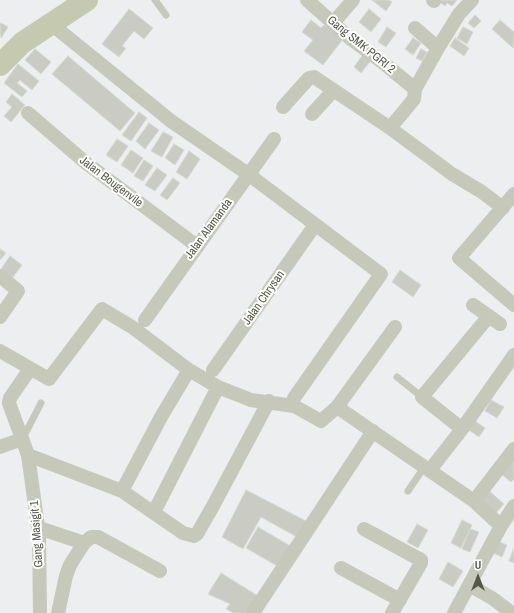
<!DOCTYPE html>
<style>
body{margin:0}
#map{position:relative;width:514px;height:613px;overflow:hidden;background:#edeeef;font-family:"Archivo Narrow",sans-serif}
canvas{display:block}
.north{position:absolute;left:458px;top:557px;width:40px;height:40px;-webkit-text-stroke:3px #fff;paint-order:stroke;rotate:0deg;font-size:11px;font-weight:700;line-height:16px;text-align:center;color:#555847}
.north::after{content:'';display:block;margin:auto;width:14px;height:18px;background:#555847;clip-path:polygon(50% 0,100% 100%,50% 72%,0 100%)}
</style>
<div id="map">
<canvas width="514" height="613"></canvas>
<div class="north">U</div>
</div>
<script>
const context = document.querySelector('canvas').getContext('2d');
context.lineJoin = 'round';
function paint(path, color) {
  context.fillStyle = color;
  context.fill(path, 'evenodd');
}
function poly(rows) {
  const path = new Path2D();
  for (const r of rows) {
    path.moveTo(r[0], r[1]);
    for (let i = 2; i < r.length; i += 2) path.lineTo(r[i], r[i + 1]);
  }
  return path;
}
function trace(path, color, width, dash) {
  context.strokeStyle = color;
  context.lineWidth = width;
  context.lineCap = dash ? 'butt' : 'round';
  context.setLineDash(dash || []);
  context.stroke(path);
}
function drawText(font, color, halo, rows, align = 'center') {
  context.font = font + ' "Archivo Narrow",sans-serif';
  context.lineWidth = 4;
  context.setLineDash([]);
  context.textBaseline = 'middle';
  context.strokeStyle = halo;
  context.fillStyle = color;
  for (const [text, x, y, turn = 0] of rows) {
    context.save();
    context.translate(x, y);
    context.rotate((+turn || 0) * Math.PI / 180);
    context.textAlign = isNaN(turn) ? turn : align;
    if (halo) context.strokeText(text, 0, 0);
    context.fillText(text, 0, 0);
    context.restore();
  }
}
const building = poly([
 [372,0,389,0,392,2,386,11,372,0],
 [439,0,457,0,452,6,447,3,445,6,438,1,439,0],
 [129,9,153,28,144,39,134,31,122,46,126,48,119,57,102,44,129,9],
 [369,9,381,19,371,32,359,22,369,9],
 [475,15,481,21,474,28,468,23,475,15],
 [311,20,321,28,324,25,343,39,323,65,304,51,313,40,302,32,311,20],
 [500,20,514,32,513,48,492,29,500,20],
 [1,23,8,27,1,38,0,25,1,23],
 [387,27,396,33,386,47,378,42,387,27],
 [463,27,473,32,467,44,457,38,463,27],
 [413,38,421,43,413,55,405,49,413,38],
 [455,38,469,48,464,56,450,46,455,38],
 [35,49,51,62,41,74,25,60,35,49],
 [421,49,427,52,422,61,416,58,421,49],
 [364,53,372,59,361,73,354,67,364,53],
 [68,56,135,113,120,131,52,74,68,56],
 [18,64,39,81,32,90,20,80,17,83,27,91,22,97,4,83,18,64],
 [12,94,25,105,11,122,4,116,12,107,6,102,12,94],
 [139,112,147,118,131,141,122,135,139,112],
 [149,123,159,130,145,149,136,141,149,123],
 [163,132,173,137,162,157,151,151,163,132],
 [117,139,128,146,117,162,106,155,117,139],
 [174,144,184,150,175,165,165,158,174,144],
 [131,150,143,158,133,173,121,165,131,150],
 [189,151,200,159,187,179,176,172,189,151],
 [144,160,153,166,143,181,134,176,144,160],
 [157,168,167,175,155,191,145,185,157,168],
 [173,178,180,183,167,200,160,195,173,178],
 [0,249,6,253,0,260,0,249],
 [10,256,22,265,13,277,1,269,10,256],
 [400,270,421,285,413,297,392,282,400,270],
 [491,400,504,407,497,418,485,411,491,400],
 [475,421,485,428,479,437,469,430,475,421],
 [514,456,514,479,511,482,500,473,514,456],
 [487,489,504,504,494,515,479,498,487,489],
 [246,490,306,521,297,537,261,517,243,549,222,537,246,490],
 [462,520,472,525,461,548,451,543,462,520],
 [417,524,428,530,418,548,407,542,417,524],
 [258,527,292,547,279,567,246,548,258,527],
 [470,529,479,532,470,552,462,549,470,529],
 [497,541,507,545,502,557,493,553,497,541],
 [514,548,514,563,509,561,514,548],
 [448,562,463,571,453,587,439,579,448,562],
 [221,573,258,596,247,613,234,613,226,609,230,604,208,594,221,573]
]);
paint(building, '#caccc4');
trace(building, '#d5d8d1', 1);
trace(poly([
 [155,0,166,15],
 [397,377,422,397],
 [23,438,41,403],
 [408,491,425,466]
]), '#c6c8b9', 7);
trace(poly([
 [307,0,351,39,386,65,415,89],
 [433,0,434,1],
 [50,23,171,121,248,174,381,274,294,398],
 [333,23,353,0],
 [415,28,438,48],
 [283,107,309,78,314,77,390,128,452,174,482,192,503,208],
 [28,113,86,163,197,246],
 [312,114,333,91],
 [390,128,414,99,415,89,438,48,459,14,472,0],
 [514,194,459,258,514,305],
 [0,276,18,291,0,317],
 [473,305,500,324],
 [145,320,274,139],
 [0,351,49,379,102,309,132,327,189,370,218,387,251,400,294,406,321,421,337,407,395,327],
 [30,369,10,398,9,403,28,455,39,534,40,613],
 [213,370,315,225],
 [337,407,474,501,501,526],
 [462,429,422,397,489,316],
 [0,447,22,439],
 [28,455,122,491,183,533,194,536,197,534,213,506,269,401],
 [430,470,462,429,514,355],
 [122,491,161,417,189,370],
 [474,501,514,449],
 [154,512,218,387],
 [39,528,84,543],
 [364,529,421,560,421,563,392,613],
 [341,568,400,600],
 [469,585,492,598,512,613],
 [58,613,66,576,70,565,84,543,91,537,98,537,160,571],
 [253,613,373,431],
 [454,613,501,526,514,506]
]), '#c6c8b9', 14);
trace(poly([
 [0,65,22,43,87,0]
]), '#c4c9af', 22);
drawText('12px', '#555847', '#fff', [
 ["Gang SMK PGRI 2",361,45,39],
 ["Jalan Bougenvile",111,182,37],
 ["Jalan Alamanda",209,229,-54],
 ["Jalan Chrysan",264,298,-55],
 ["Gang Masigit 1",37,534,-94]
]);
</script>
